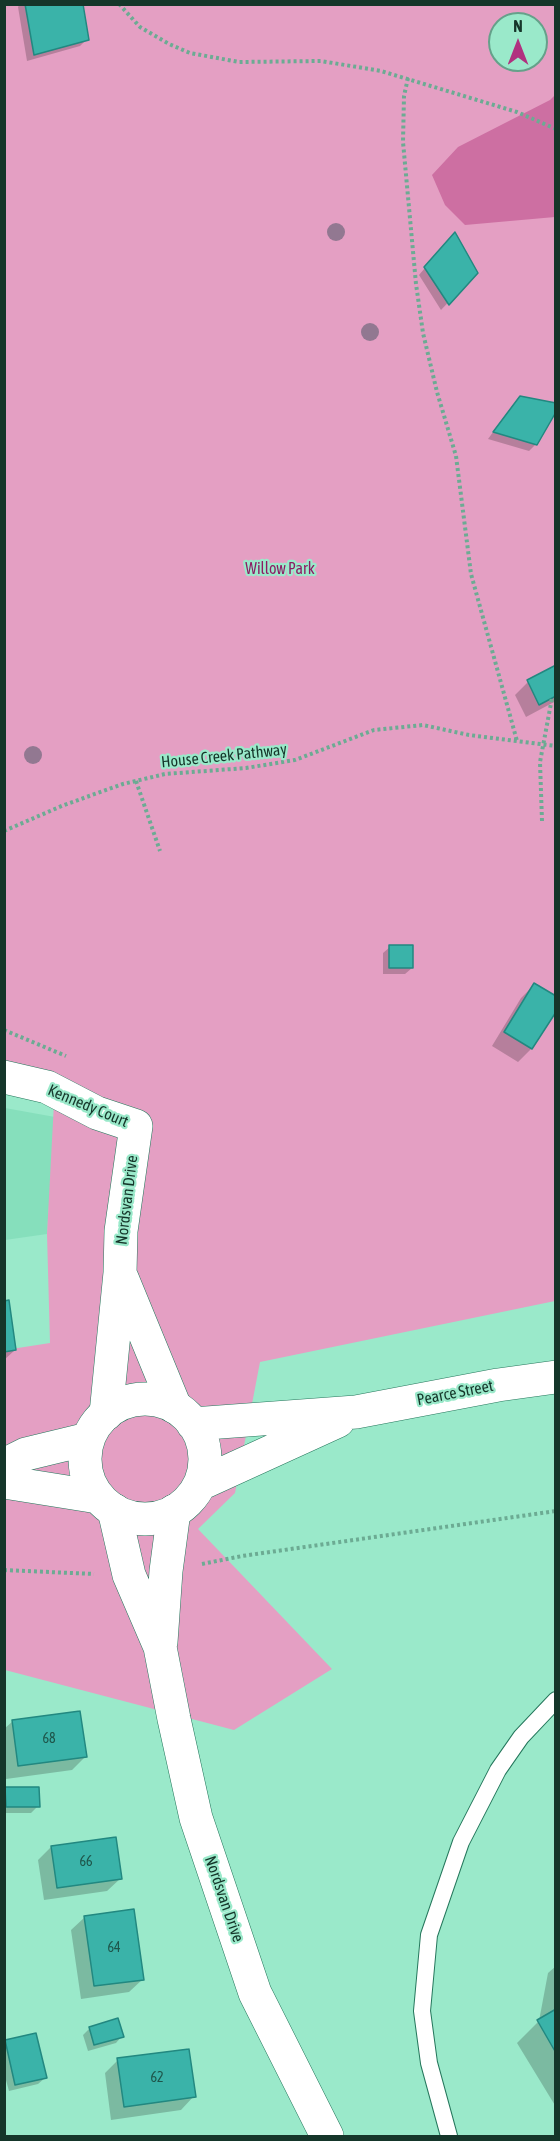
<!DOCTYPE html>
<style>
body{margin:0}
#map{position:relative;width:560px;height:2141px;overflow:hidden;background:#9ae9ca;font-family:"Asap Condensed",sans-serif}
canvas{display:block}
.frame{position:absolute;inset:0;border:6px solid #15362a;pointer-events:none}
.north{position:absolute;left:488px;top:12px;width:60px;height:60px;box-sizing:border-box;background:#9ae9ca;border:2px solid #65a18a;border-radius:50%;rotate:0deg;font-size:16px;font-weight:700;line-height:24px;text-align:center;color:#15362a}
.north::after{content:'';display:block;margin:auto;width:21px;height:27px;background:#b0317f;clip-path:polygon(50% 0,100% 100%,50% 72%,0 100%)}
</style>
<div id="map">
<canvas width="560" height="2141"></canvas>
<div class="frame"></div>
<div class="north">N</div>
</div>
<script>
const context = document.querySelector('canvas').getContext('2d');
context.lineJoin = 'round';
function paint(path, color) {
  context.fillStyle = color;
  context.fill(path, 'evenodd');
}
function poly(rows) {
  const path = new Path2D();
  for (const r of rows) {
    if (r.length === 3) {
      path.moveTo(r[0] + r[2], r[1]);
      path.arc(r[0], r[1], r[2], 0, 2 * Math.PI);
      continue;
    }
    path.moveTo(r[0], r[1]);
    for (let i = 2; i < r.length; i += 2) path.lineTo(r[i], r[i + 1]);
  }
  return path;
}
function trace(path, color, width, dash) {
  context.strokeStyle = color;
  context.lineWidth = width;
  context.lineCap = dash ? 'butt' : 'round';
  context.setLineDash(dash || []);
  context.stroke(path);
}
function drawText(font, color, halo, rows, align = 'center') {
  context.font = font + ' "Asap Condensed",sans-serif';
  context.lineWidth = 4.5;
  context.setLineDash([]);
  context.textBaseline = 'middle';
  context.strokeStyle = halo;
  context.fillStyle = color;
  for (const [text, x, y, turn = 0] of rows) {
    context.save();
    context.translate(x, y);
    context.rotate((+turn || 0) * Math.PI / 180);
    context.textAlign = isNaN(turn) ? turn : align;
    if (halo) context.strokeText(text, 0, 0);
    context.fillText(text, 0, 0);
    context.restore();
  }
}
paint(poly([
 [5,1108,55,1117,47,1234,5,1240]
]), '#86dfbc');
paint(poly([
 [5,5,555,5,555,1301,260,1362,235,1493,198,1529,332,1669,234,1730,5,1670,5,1350,50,1343,47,1234,55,1084,5,1078],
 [500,24,536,24,536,60,500,60]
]), '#e49fc3');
paint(poly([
 [555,95,555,217,465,225,445,205,432,175,458,147,550,100]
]), '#cd6fa2');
paint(poly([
 [20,4,81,4,87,39,80,46,27,61,18,7],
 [448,241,476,273,441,310,419,275],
 [513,405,536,444,529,451,488,439],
 [556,667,556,701,526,717,515,695,528,682],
 [390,947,412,968,405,974,383,974,383,953],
 [534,985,556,1009,531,1049,518,1062,492,1046,521,998],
 [4,1302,15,1350,4,1360],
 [13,1721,85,1757,72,1770,6,1779,4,1729],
 [6,1789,38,1806,31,1813,4,1813],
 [51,1847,121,1878,107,1891,44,1900,38,1860],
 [85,1917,143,1979,129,1992,81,1999,71,1930],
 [556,1966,556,2107,517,2043,539,2021,548,1973],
 [90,2028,122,2036,116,2043,88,2051,83,2035],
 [6,2041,45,2078,38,2084,9,2091,4,2073],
 [118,2060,194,2096,181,2110,111,2120,105,2073]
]), '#0003');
const building = poly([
 [25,4,83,4,89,40,34,55,25,4],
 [455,232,478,273,449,305,424,267,455,232],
 [520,396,556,403,556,412,537,445,493,432,520,396],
 [556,665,556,696,539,705,527,680,556,665],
 [389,945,413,945,413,968,389,968,389,945],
 [534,983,556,996,556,1012,532,1049,504,1032,534,983],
 [9,1300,16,1350,4,1352,4,1301,9,1300],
 [80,1711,87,1757,18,1766,12,1720,80,1711],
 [5,1787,39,1787,40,1807,6,1807,5,1787],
 [116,1837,122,1879,57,1888,51,1846,116,1837],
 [134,1909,144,1980,94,1986,84,1916,134,1909],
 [556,2009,556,2053,537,2020,556,2009],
 [118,2018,124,2037,94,2045,89,2027,118,2018],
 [36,2033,47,2078,15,2085,5,2040,36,2033],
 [189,2049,196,2097,124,2107,117,2058,189,2049]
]);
paint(building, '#3ab3a9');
trace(building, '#228880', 1.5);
const service = poly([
 [449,2136,429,2063,422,2011,429,1935,461,1842,498,1770,521,1737,556,1700]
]);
const minor = poly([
 [4,1077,47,1087,97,1113,136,1126,121,1231,120,1273,106,1414],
 [122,1278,175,1407]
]);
const tertiary = poly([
 [114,1510,129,1575,160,1647,174,1719,196,1818,255,1993,327,2136],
 [161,1642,166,1571,174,1511]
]);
const secondary = poly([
 [145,1459,60],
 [193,1424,356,1412,498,1385,556,1377],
 [4,1465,26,1454,88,1439],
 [4,1482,98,1497],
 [200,1484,338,1421]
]);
trace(service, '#25775c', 18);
trace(minor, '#25775c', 34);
trace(tertiary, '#25775c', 34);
trace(secondary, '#25775c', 34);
trace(poly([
 [119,4,140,27,169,44,190,53,239,62,321,61,381,71,517,112,556,129],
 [408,78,404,96,403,142,416,284,423,333,437,392,456,456,471,574,517,741],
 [136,781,160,851],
 [542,821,540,762,552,698],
 [4,831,64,805,123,784,165,774,246,768,295,760,374,730,423,725,469,735,556,746],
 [4,1030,66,1056],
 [202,1564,242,1556,556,1511],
 [4,1570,94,1574]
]), '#6cab93', 4, [3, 3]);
trace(service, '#fff', 16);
trace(minor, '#fff', 33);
trace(tertiary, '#fff', 33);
trace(secondary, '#fff', 33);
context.fillStyle = '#927891';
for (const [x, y] of [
 [336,232],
 [370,332],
 [33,755]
]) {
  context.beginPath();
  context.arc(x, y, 9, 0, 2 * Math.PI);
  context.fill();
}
drawText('14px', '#1e554a', null, [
 ["68",49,1739],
 ["66",86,1862],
 ["64",114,1948],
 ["62",157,2078]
]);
drawText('16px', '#8c1b63', '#9ae9ca', [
 ["Willow Park",280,569]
]);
drawText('16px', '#15362a', '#9ae9ca', [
 ["House Creek Pathway",224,756,-6],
 ["Kennedy Court",88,1106,23],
 ["Nordsvan Drive",127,1200,-83],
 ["Pearce Street",455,1393,-11],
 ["Nordsvan Drive",224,1899,71]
]);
</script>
